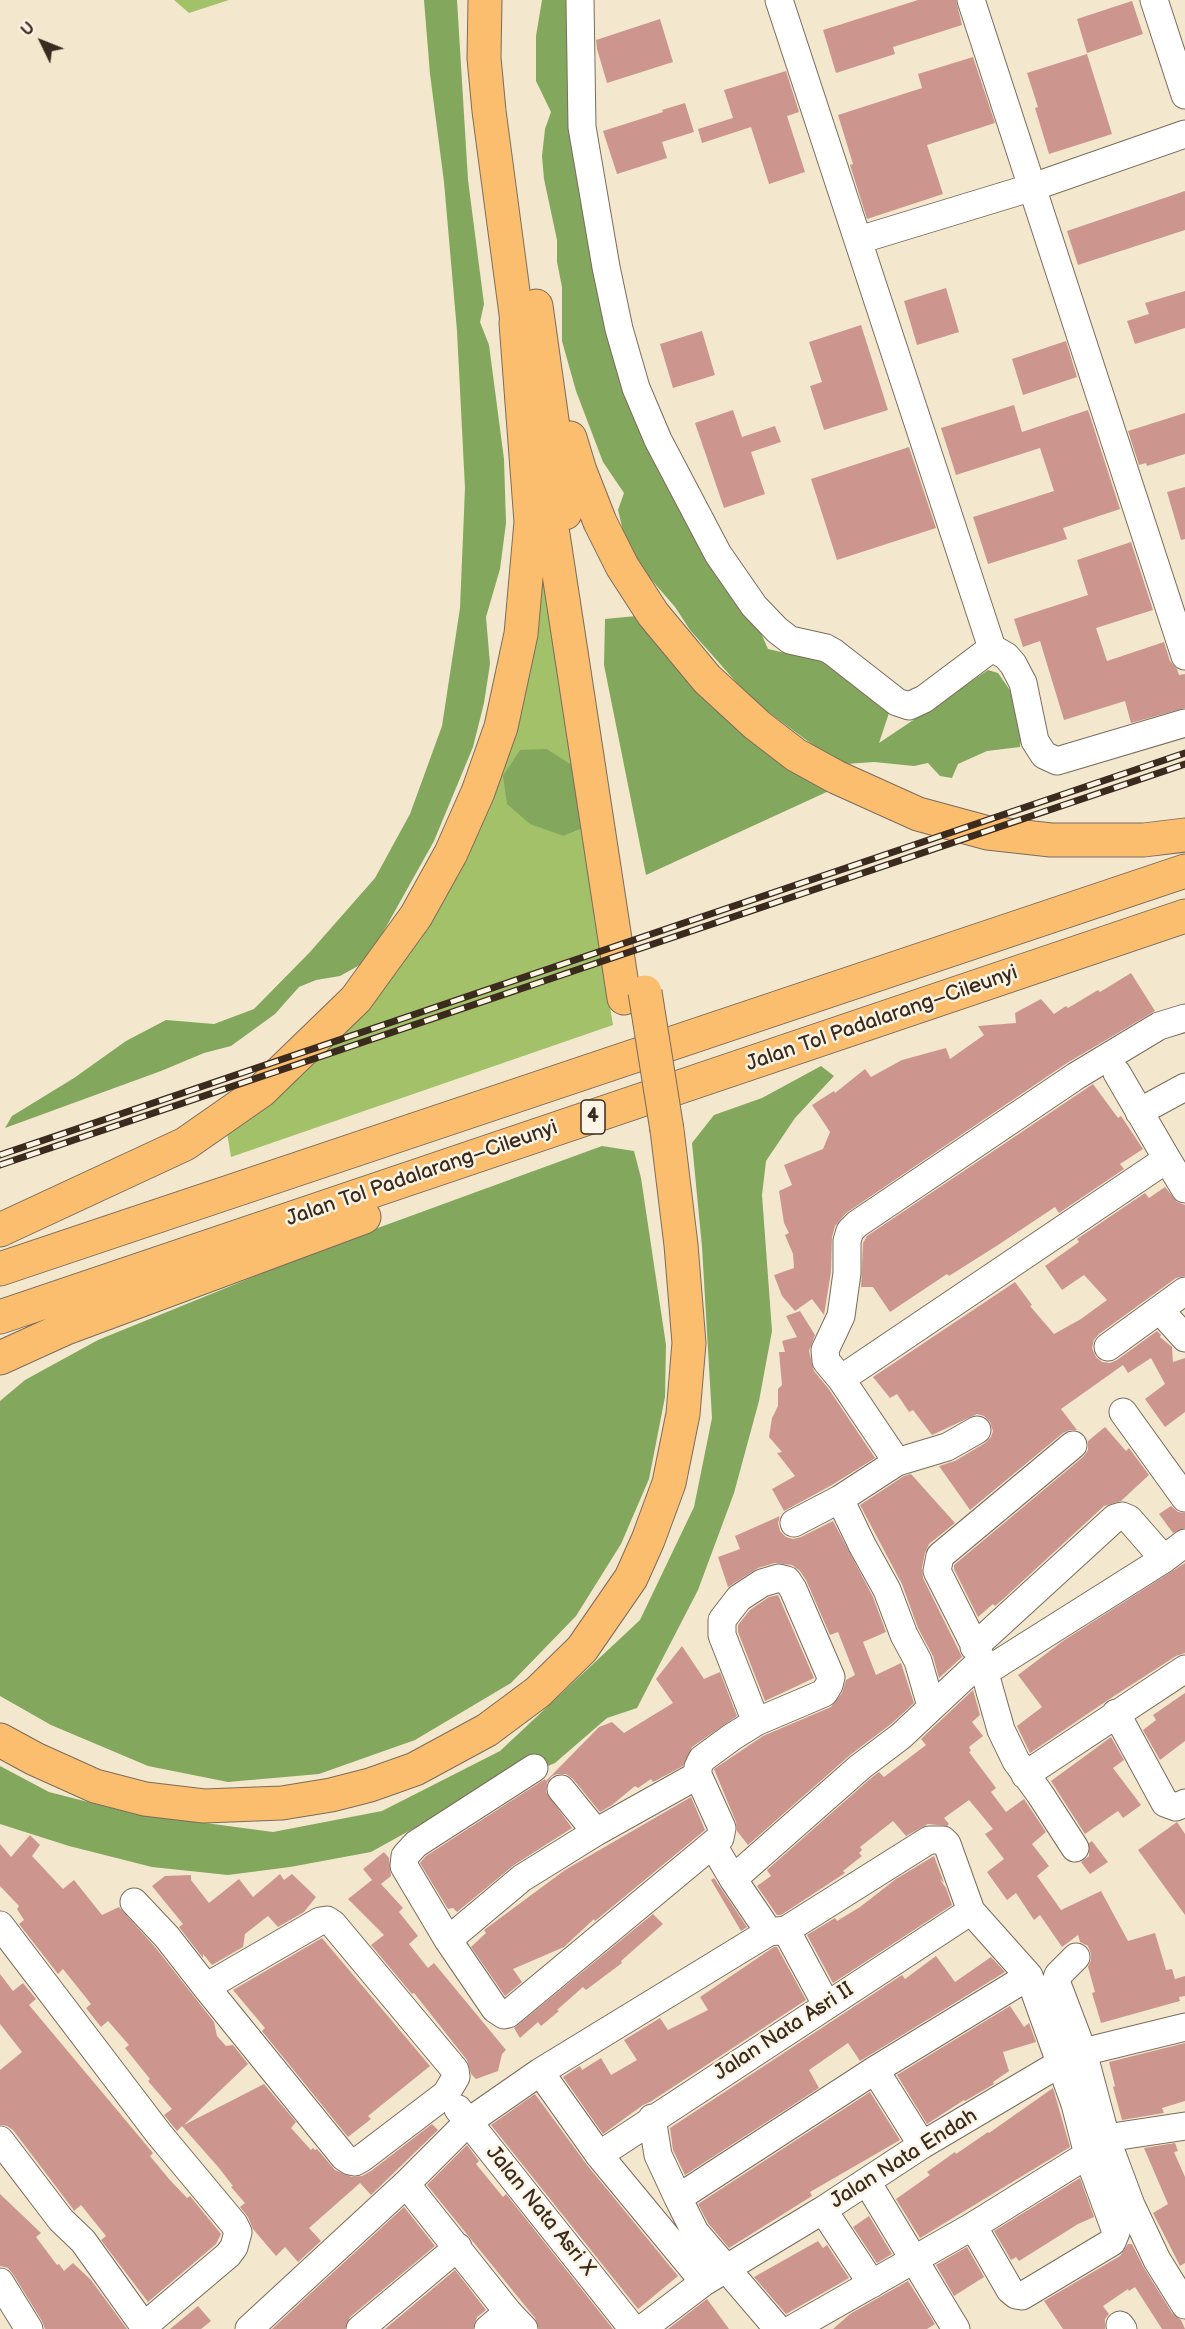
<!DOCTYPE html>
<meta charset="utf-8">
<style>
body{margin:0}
#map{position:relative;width:1185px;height:2329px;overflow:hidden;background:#f3e8ce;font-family:"Balsamiq Sans",sans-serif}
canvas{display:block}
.north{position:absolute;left:12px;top:12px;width:60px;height:60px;-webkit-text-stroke:4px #fcf5e5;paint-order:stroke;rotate:313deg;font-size:16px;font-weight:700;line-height:24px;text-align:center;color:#3b2a1e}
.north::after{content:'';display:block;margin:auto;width:21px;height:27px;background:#3b2a1e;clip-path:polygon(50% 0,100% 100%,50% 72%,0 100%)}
</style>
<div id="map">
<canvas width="1185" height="2329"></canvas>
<div class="north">U</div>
</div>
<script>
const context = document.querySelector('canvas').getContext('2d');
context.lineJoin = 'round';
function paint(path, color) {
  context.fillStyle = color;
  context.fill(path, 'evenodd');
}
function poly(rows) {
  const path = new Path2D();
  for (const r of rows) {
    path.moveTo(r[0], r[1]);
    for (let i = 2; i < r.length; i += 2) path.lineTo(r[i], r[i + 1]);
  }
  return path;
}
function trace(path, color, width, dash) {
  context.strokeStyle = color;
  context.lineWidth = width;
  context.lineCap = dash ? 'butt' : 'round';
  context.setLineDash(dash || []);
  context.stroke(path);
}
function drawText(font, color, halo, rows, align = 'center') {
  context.font = font + ' "Balsamiq Sans",sans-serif';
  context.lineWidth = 5;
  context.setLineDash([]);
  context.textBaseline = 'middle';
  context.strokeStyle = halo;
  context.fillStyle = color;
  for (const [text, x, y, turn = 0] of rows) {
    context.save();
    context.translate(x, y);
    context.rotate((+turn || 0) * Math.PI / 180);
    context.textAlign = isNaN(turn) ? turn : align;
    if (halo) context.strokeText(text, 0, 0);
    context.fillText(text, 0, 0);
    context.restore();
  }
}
paint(poly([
 [174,0,229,0,189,13],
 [547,576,576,768,564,836,581,829,613,1025,231,1157,227,1133,455,870,536,580]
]), '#a3c169');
paint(poly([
 [424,0,457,0,468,180,484,304,480,322,489,345,504,459,506,523,500,569,486,617,490,664,484,703,473,747,434,841,367,961,340,976,316,980,299,987,275,1014,231,1046,204,1053,161,1071,5,1128,12,1116,74,1078,126,1041,166,1020,214,1024,254,1009,310,952,375,878,410,814,442,726,460,608,465,488,457,331,444,182,430,74],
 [542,0,566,0,569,68,615,345,754,617,768,649,820,661,868,686,889,713,879,743,988,670,998,673,1014,696,1022,724,1020,747,987,751,958,764,952,778,940,776,928,763,914,766,874,762,846,764,824,753,752,700,690,630,675,607,636,562,624,535,618,510,624,493,603,462,576,391,562,341,562,287,557,262,557,240,544,179,542,156,545,129,551,112,536,81,536,36],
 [647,615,831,790,646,875,604,665,605,619],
 [547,749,576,768,581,829,564,836,530,824,507,804,503,776,520,750],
 [821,1066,834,1076,795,1118,766,1161,762,1195,772,1331,759,1401,734,1493,698,1590,637,1708,607,1718,555,1763,465,1800,371,1852,290,1867,228,1875,152,1867,69,1846,0,1824,0,1766,49,1792,131,1813,273,1832,382,1811,500,1751,640,1620,694,1507,712,1418,702,1247,692,1143,714,1115,762,1098],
 [602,1146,634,1151,641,1178,666,1345,665,1397,649,1479,621,1544,576,1616,511,1683,415,1740,319,1774,228,1782,148,1766,51,1725,0,1696,0,1401,25,1380,98,1340,334,1244]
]), '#82a75d');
paint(poly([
 [918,0,956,0,962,25,893,47,895,54,836,73,823,30],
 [1132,1,1143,34,1087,53,1077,19],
 [660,19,673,62,607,83,597,49,596,40],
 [1087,54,1112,134,1049,154,1035,108,1038,107,1027,73],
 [973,57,995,123,927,145,943,194,867,219,850,165,853,164,838,115,922,88,918,74],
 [786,71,799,112,787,116,805,172,769,184,751,127,702,143,698,129,733,118,724,90],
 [685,103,694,132,662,142,667,158,617,174,603,131,663,112,662,110],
 [1185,191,1185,230,1078,265,1067,231],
 [946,288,959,332,917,345,904,301],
 [1185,291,1185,328,1135,344,1127,321,1149,314,1145,303],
 [861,325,888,410,824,430,810,386,822,382,809,342],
 [702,331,715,375,673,388,660,344],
 [1066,341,1077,377,1023,395,1012,359],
 [1014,405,1022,432,1088,410,1120,509,1063,528,1067,539,988,564,973,517,1054,491,1040,448,956,475,941,428],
 [733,410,742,437,775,426,781,442,751,452,765,494,724,508,695,423],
 [1185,413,1185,454,1147,466,1146,463,1139,465,1128,431],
 [909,447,936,528,837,560,811,479],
 [1185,487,1185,539,1181,540,1167,492],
 [1131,542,1153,610,1096,628,1107,661,1164,642,1170,661,1177,669,1179,675,1185,674,1185,708,1131,723,1125,701,1064,720,1040,641,1023,647,1014,619,1088,595,1077,560],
 [1131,973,1155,1011,1067,1063,846,1213,835,1226,832,1237,831,1272,824,1315,812,1299,795,1311,782,1296,774,1275,794,1268,793,1254,785,1235,789,1233,784,1223,779,1191,792,1185,784,1165,823,1149,830,1132,812,1105,834,1091,835,1093,865,1069,871,1077,902,1060,946,1048,950,1059,984,1035,978,1026,1016,1023,1015,1013,1041,999,1054,1014,1066,1006,1068,1008,1098,990,1100,992],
 [1093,1084,1118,1118,1121,1116,1143,1149,1120,1164,1124,1169,1059,1213,1055,1207,998,1245,949,1276,947,1274,890,1312,873,1287,861,1287,863,1243,867,1236],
 [1165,1187,1177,1202,1185,1205,1185,1276,1176,1278,1099,1334,1094,1340,1092,1348,1096,1357,1102,1362,1110,1363,1117,1360,1157,1331,1161,1335,1160,1337,1172,1347,1173,1362,1185,1358,1185,1412,1165,1427,1145,1399,1165,1384,1151,1358,1128,1373,1123,1365,1061,1409,1077,1430,1070,1430,1063,1433,970,1510,939,1466,955,1461,985,1443,991,1437,993,1431,990,1422,984,1416,977,1414,932,1435,913,1410,909,1412,897,1394,890,1398,873,1377,1015,1282,1032,1305,1030,1306,1054,1334,1081,1319,1107,1300,1084,1275,1062,1290,1045,1266,1079,1242,1077,1239,1145,1193,1149,1198],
 [800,1311,815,1335,809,1351,814,1371,828,1388,875,1458,832,1485,784,1511,772,1489,795,1476,777,1453,782,1452,769,1437,772,1418,778,1406,778,1389,782,1385,779,1352,785,1352,782,1341,797,1337,786,1316],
 [1105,1427,1126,1451,1129,1448,1149,1475,1121,1501,1104,1506,1002,1600,995,1606,993,1604,978,1617,954,1569,954,1565,1083,1457,1088,1450,1088,1441],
 [911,1474,955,1523,929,1544,925,1553,922,1568,923,1578,962,1657,939,1678,933,1656,918,1628,902,1584,860,1505,904,1476],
 [1171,1506,1178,1512,1185,1513,1185,1528,1173,1533,1159,1514],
 [780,1516,778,1523,780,1531,786,1537,793,1539,801,1537,833,1521,873,1597,886,1632,863,1642,876,1675,901,1663,914,1703,891,1724,850,1755,748,1845,737,1831,736,1822,714,1769,763,1736,831,1707,842,1693,846,1680,855,1675,838,1632,830,1635,806,1580,800,1571,792,1565,775,1563,758,1568,728,1587,718,1557,740,1549,735,1536],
 [1185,1563,1185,1653,1176,1656,1108,1700,1030,1753,1017,1726,1042,1707,1018,1675,1063,1641],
 [778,1595,814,1678,765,1701,738,1632,738,1625,750,1610,769,1597],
 [682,1646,704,1679,720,1672,737,1716,692,1747,683,1766,653,1782,651,1779,638,1788,635,1786,612,1805,600,1812,573,1779,566,1774,558,1774,552,1776,547,1783,546,1792,572,1828,514,1865,457,1912,453,1908,448,1909,420,1863,426,1856,545,1779,546,1781,599,1727,612,1722,624,1733,673,1703,656,1679],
 [973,1690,980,1715,972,1722,983,1736,969,1747,971,1751,969,1752,996,1788,991,1792,1006,1812,1024,1799,1046,1832,1032,1844,1049,1866,1037,1876,1061,1910,1101,1891,1128,1941,1155,1933,1166,1970,1172,1969,1175,1979,1185,1976,1185,1996,1179,1997,1180,2001,1101,2023,1092,1993,1095,1992,1088,1967,1091,1960,1091,1954,1088,1946,1080,1942,1078,1935,1062,1947,1040,1915,1034,1920,1016,1893,1007,1900,987,1872,1004,1859,985,1834,993,1829,969,1800,944,1818,949,1824,947,1826,928,1824,906,1836,893,1821,860,1847,862,1850,859,1853,862,1856,843,1871,845,1873,781,1915,777,1915,757,1886,771,1876,767,1870,870,1779,879,1772,884,1777,926,1745,921,1739],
 [1185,1693,1185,1741,1160,1760,1143,1730,1156,1720,1153,1715],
 [1111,1737,1124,1760,1113,1768,1141,1805,1123,1818,1118,1811,1085,1834,1051,1781],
 [691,1797,705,1830,595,1921,594,1919,564,1947,513,1969,522,1982,505,1996,471,1947,486,1933,484,1930,565,1870],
 [1177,1822,1185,1834,1185,1915,1138,1850],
 [30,1835,40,1845,32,1856,63,1889,74,1880,102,1915,119,1907,155,1947,214,2022,217,2036,226,2046,233,2045,248,2064,184,2125,264,2084,296,2122,291,2128,311,2150,313,2148,315,2150,317,2149,335,2170,352,2177,362,2176,371,2171,432,2124,438,2130,371,2195,360,2183,309,2228,321,2241,298,2262,285,2247,276,2256,253,2229,248,2217,240,2207,245,2203,231,2187,233,2186,219,2168,182,2126,177,2131,164,2115,172,2109,148,2081,150,2079,125,2048,129,2045,108,2021,101,2027,86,2008,91,2004,63,1969,58,1974,19,1924,24,1920,17,1909,19,1906,0,1886,0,1844,11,1857],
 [1092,1841,1108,1862,1090,1874,1081,1862,1089,1856,1089,1843],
 [384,1852,389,1858,391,1876,381,1884,403,1908,399,1912,418,1936,409,1944,428,1968,434,1963,506,2050,502,2054,498,2071,476,2079,471,2074,467,2060,414,1993,412,1994,371,1945,384,1935,348,1899,372,1880,363,1869],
 [934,1856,944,1883,939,1878,946,1888,952,1905,833,1983,807,1935,835,1918,837,1921,860,1907,896,1879],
 [280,1874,284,1880,292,1874,316,1897,304,1912,278,1927,268,1916,245,1934,243,1947,212,1965,203,1954,203,1958,179,1927,183,1924,152,1886,165,1876,191,1875,191,1880,209,1903,239,1879,253,1897],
 [714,1878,747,1927,741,1931,711,1880],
 [653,1914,663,1924,621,1961,622,1963,586,1990,583,1987,557,2010,559,2011,541,2026,538,2022,520,2038,514,2028],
 [322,1938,430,2066,368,2116,371,2119,348,2137,262,2031,265,2028,233,1990],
 [774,1947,777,1947,806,2000,650,2102,643,2105,603,2134,563,2077,580,2066,582,2070,601,2058,611,2075,637,2060,624,2040,660,2018,668,2030,708,2010,700,1997],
 [936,1956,955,1982,991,1957,1005,1972,860,2061,848,2043,809,2070,819,2088,685,2175,673,2150,670,2128,902,1975,905,1979],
 [0,1974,13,1991,23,1983,36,1999,29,2005,153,2153,150,2156,169,2179,187,2198,190,2196,221,2234,216,2244,148,2302,101,2240,106,2236,81,2205,74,2211,73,2209,13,2130,7,2126,0,2125,0,2070,22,2052,0,2024],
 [1010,2006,1024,2027,1029,2023,1036,2042,1003,2052,1009,2071,993,2082,994,2084,965,2101,964,2100,927,2124,897,2075],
 [1185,2043,1185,2101,1162,2108,1164,2113,1122,2120,1113,2087,1115,2086,1109,2062],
 [1053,2088,1070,2147,920,2238,896,2199,930,2175,927,2172,955,2152,956,2154,988,2132,989,2133],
 [870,2092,900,2140,810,2192,812,2196,729,2248,708,2223,698,2204],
 [535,2094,587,2165,678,2276,638,2309,491,2125],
 [1175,2143,1178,2151,1174,2152,1185,2177,1185,2263,1180,2266,1153,2213,1168,2204,1144,2148],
 [467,2145,479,2161,476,2164,503,2197,506,2194,613,2329,539,2329,535,2318,427,2185],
 [1080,2178,1094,2217,1078,2224,1019,2261,1016,2257,1011,2260,994,2231],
 [0,2194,41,2233,36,2237,57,2265,59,2264,64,2271,73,2263,91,2280,127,2329,45,2329,42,2321,13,2274,8,2268,0,2266],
 [404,2207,435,2246,350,2317,345,2329,272,2329],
 [869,2216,892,2254,877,2263,853,2227],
 [818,2241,823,2248,827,2245,849,2278,786,2314,754,2277],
 [1128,2244,1132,2244,1144,2268,1172,2313,1181,2320,1185,2329,1162,2329,1135,2287,1129,2291,1128,2289,1103,2306,1109,2314,1105,2319,1105,2329,1063,2329,1044,2301,1120,2256],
 [967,2247,984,2277,954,2296,936,2265],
 [455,2270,486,2310,477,2317,473,2329,385,2329],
 [908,2281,935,2324,927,2329,833,2329,850,2314],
 [707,2299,729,2329,668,2329],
 [198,2306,211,2321,201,2329,170,2329]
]), '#cc968f');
const minor = poly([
 [580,0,582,127,606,267,619,329,636,388,658,440,718,554,754,606,777,630,790,640,826,648,833,652,897,702,909,706,924,699,992,648],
 [779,0,992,648,1006,656,1013,664,1023,683,1035,741,1044,755,1057,761,1185,723],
 [971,0,1185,656],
 [1154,0,1185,95],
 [859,240,1033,187,1185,134],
 [1117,1073,1167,1159],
 [1139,1112,1185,1087],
 [1167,1318,1185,1338],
 [1108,1347,1185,1291],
 [841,1379,1167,1159,1185,1189],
 [1123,1412,1185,1498],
 [1073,1445,940,1556,937,1571,980,1656,1001,1730,1016,1761,1040,1794,1075,1848],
 [897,1462,947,1447,977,1430],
 [840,1499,862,1545,887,1590,904,1635,918,1661,931,1706],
 [794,1523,840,1499,897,1462,841,1379,826,1361,825,1350,841,1316,847,1273,847,1241,850,1231,857,1224,1076,1076,1159,1026,1185,1018],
 [974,1647,1115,1518,1122,1516,1129,1519,1164,1559],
 [985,1672,1164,1559,1185,1543],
 [1116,1713,1165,1803,1176,1807,1185,1803],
 [534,1768,416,1844,405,1856,404,1866,448,1940,495,2009,504,2015,508,2014,720,1838,722,1828,698,1775],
 [1025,1775,1185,1669],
 [561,1789,596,1832],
 [713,1845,733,1879,860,1767,901,1736,981,1661],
 [733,1879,769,1932,786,1930,826,2004],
 [134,1902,167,1937,206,1987,344,2157,350,2161,355,2162,362,2158,446,2094,456,2077,455,2070,333,1924,327,1920,320,1921,206,1987],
 [0,1925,159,2134,234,2224,238,2232,234,2247,228,2255,144,2326],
 [786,1930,929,1840,943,1840,947,1844,971,1911,1029,1976,1075,2104,1087,2151,1084,2157,973,2226,792,2329],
 [448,1940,522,1878,596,1832,698,1775,698,1767,702,1759,732,1737,756,1722,824,1693,829,1685,831,1677,793,1589,787,1580,779,1578,762,1583,739,1598,722,1620,722,1635,756,1722],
 [1076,1957,1058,1975,1056,1981,1083,2052,1106,2138,1131,2205,1157,2260,1185,2305],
 [875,2070,922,2145],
 [540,2072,599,2155,704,2282],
 [458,2109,633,2329],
 [652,2118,658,2155,678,2198],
 [1106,2138,1185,2126],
 [0,2140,61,2220,83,2241,146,2329],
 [599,2155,971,1911],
 [867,2182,956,2329],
 [406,2184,508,2312,524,2329],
 [823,2210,872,2284],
 [973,2226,1010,2290,1016,2295,1022,2296,1112,2242,1116,2232,1087,2153],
 [0,2282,29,2329],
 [1120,2325,1123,2329],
 [249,2329,406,2184,468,2122,540,2072,769,1932],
 [360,2329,458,2247],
 [488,2329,508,2312],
 [642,2329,704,2282,823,2210,922,2145,1064,2061,1083,2052,1185,2027],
 [778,2329,695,2232,678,2198,875,2070,1029,1976]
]);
const highway = poly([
 [485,0,484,58,489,111,520,344],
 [536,306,565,513],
 [570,438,580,471,600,522,622,566,653,614,707,679,757,725,796,755,836,777,918,814,988,833,1051,840,1144,840,1185,835],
 [546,489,624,998],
 [0,1230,185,1144,261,1091,356,999,416,916,451,853,478,792,501,727,521,634,531,522,516,323],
 [0,1269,1185,871],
 [0,1317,1185,916],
 [0,1358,66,1328,364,1217],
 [0,1740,35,1759,95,1786,145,1799,204,1806,282,1803,331,1795,370,1785,415,1769,487,1730,538,1692,582,1649,631,1578,648,1540,669,1483,683,1414,689,1343,681,1245,667,1130]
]);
trace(minor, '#7b6c5c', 29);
trace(highway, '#7b6c5c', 35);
trace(minor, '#fff', 27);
trace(highway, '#fbbd6e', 33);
const rail = poly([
 [0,1155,1185,753],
 [0,1165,1185,764]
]);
trace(rail, '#3b2a1e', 7);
trace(rail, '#fcf5e5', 4.5, [14]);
const highwayBridge = poly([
 [645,992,667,1130]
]);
trace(highwayBridge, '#7b6c5c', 35, []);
trace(highwayBridge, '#fbbd6e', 33);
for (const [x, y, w] of [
 [593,1117,24]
]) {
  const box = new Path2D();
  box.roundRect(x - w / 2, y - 17, w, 34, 4.5);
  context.fillStyle = '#fcf5e5';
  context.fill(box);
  trace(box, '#3b2a1e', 1.5);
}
drawText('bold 20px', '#3b2a1e', null, [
 ["4",593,1117]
]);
drawText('21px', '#3b2a1e', '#fcf5e5', [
 ["Jalan Tol Padalarang–Cileunyi",882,1019,-19],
 ["Jalan Tol Padalarang–Cileunyi",422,1174,-19],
 ["Jalan Nata Asri II",784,2032,-33],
 ["Jalan Nata Endah",904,2159,-32],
 ["Jalan Nata Asri X",540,2211,51]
]);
</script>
